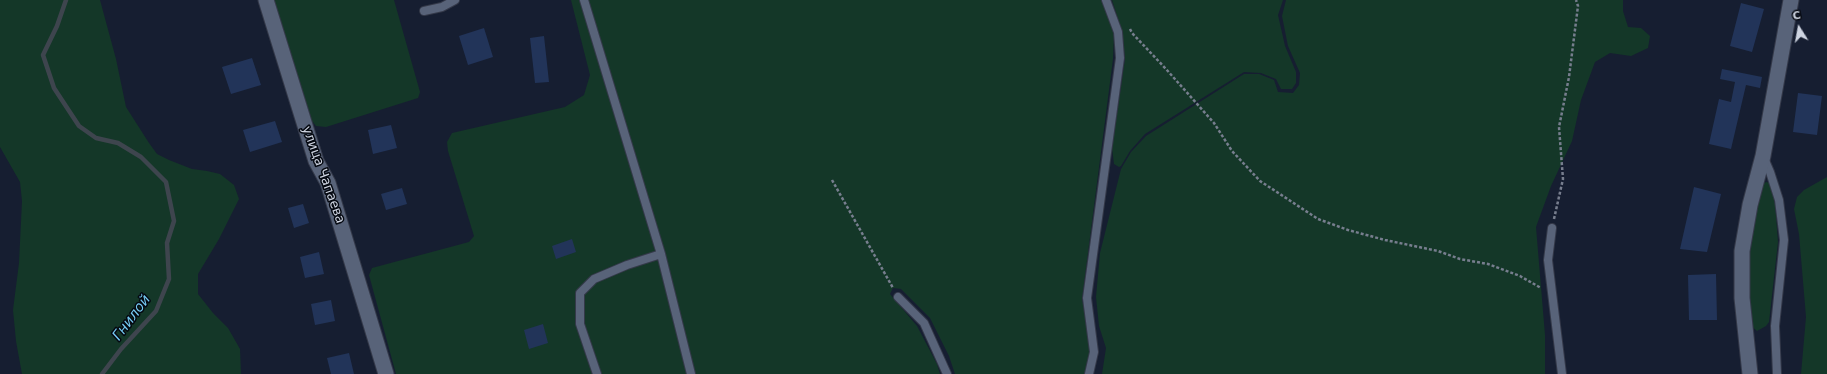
<!DOCTYPE html>
<meta charset="utf-8">
<style>
body{margin:0}
#map{position:relative;width:1827px;height:374px;overflow:hidden;background:#161e31;font-family:"DejaVu Sans",sans-serif}
canvas{display:block}
.north{position:absolute;left:1779px;top:8px;width:40px;height:40px;-webkit-text-stroke:3px #050911;paint-order:stroke;rotate:349deg;font-size:11px;font-weight:700;line-height:16px;text-align:center;color:#ced4e1}
.north::after{content:'';display:block;margin:auto;width:14px;height:18px;background:#ced4e1;clip-path:polygon(50% 0,100% 100%,50% 72%,0 100%)}
</style>
<div id="map">
<canvas width="1827" height="374"></canvas>
<div class="north">С</div>
</div>
<script>
const context = document.querySelector('canvas').getContext('2d');
context.lineJoin = 'round';
function paint(path, color) {
  context.fillStyle = color;
  context.fill(path, 'evenodd');
}
function poly(rows) {
  const path = new Path2D();
  for (const r of rows) {
    path.moveTo(r[0], r[1]);
    for (let i = 2; i < r.length; i += 2) path.lineTo(r[i], r[i + 1]);
  }
  return path;
}
function trace(path, color, width, dash) {
  context.strokeStyle = color;
  context.lineWidth = width;
  context.lineCap = dash ? 'butt' : 'round';
  context.setLineDash(dash || []);
  context.stroke(path);
}
function drawText(font, color, halo, rows, align = 'center') {
  context.font = font + ' "DejaVu Sans",sans-serif';
  context.lineWidth = 3;
  context.setLineDash([]);
  context.textBaseline = 'middle';
  context.strokeStyle = halo;
  context.fillStyle = color;
  for (const [text, x, y, turn = 0] of rows) {
    context.save();
    context.translate(x, y);
    context.rotate((+turn || 0) * Math.PI / 180);
    context.textAlign = isNaN(turn) ? turn : align;
    if (halo) context.strokeText(text, 0, 0);
    context.fillText(text, 0, 0);
    context.restore();
  }
}
paint(poly([
 [0,0,100,0,116,59,126,107,149,143,157,154,169,160,192,169,207,171,220,174,234,185,239,199,219,239,198,274,198,294,213,313,228,328,240,349,241,374,22,374,16,341,13,310,19,263,22,201,20,182,0,147],
 [274,0,394,0,420,92,418,98,326,127,316,126,312,121],
 [571,0,1102,0,1114,34,1113,59,1082,299,1092,352,1085,374,955,374,949,356,930,318,901,289,893,288,890,294,917,326,937,364,940,374,396,374,369,275,372,268,469,242,474,236,448,151,447,142,452,133,565,107,584,95,590,75],
 [1112,0,1283,0,1278,15,1285,46,1296,72,1296,83,1292,89,1281,89,1276,79,1261,73,1244,72,1145,134,1130,151,1121,166,1119,167,1114,164,1112,148,1125,59,1122,31],
 [1286,0,1623,0,1623,11,1628,27,1641,28,1650,36,1648,48,1631,56,1610,53,1595,62,1581,100,1572,141,1551,186,1536,227,1545,335,1545,374,1102,374,1106,348,1099,326,1096,297,1100,253,1121,169,1131,152,1146,136,1244,74,1259,74,1274,80,1278,92,1293,93,1299,85,1300,73,1288,46,1282,16],
 [1827,177,1827,374,1801,374,1806,317,1799,234,1794,209,1797,197,1804,190],
 [1766,182,1771,183,1775,203,1778,242,1769,322,1766,326,1757,331,1750,325,1746,252,1763,184]
]), '#143728');
trace(poly([
 [66,0,57,26,43,55,54,88,79,126,96,138,118,143,141,157,166,182,174,221,167,243,169,279,156,311,121,349,102,374]
]), '#3e454e', 4.5);
paint(poly([
 [1741,3,1764,9,1752,52,1730,46],
 [484,28,493,57,468,65,459,36],
 [544,36,549,82,535,83,530,38],
 [252,58,261,85,231,94,222,67],
 [1722,69,1762,77,1760,88,1746,85,1731,149,1709,144,1719,99,1731,102,1735,82,1720,79],
 [1798,93,1822,96,1817,135,1793,132],
 [275,121,282,142,250,152,243,130],
 [391,125,397,148,373,154,368,130],
 [1694,187,1721,194,1707,252,1680,249],
 [402,188,407,204,386,210,381,194],
 [303,204,309,223,294,228,288,208],
 [572,239,576,252,556,259,552,246],
 [319,252,324,274,305,278,300,257],
 [1716,274,1717,320,1689,320,1688,275],
 [331,300,335,321,315,325,311,304],
 [543,324,548,343,529,349,524,330],
 [349,353,354,374,331,374,327,358]
]), '#223459');
const service = poly([
 [584,0,661,254,691,374],
 [424,11,442,7,455,0],
 [1764,158,1770,172,1779,200,1784,240,1775,326,1777,374],
 [1552,228,1548,260,1562,374],
 [898,297,924,323,947,374],
 [597,374,580,324,580,293,594,279,627,265,661,254],
 [1089,374,1094,352,1087,298,1120,58,1118,32,1106,0]
]);
const minor = poly([
 [266,0,316,161,328,183,386,374],
 [1750,374,1742,298,1742,251,1750,205,1763,156,1791,0]
]);
trace(service, '#343949', 10);
trace(minor, '#343949', 17);
trace(poly([
 [1130,29,1132,33,1166,69,1214,123,1232,151,1260,181,1318,219,1348,230,1385,240,1438,251,1460,259,1488,264,1520,276,1541,288],
 [832,180,893,288],
 [1554,219,1563,179,1559,127,1569,77,1578,6,1576,0]
]), '#777e8e', 2.5, [3, 2]);
trace(service, '#586379', 8);
trace(minor, '#586379', 15);
drawText('13px', '#ced4e1', '#050911', [
 ["улица Чапаева",323,175,70]
]);
drawText('italic 14px', '#75caf3', '#050911', [
 ["Гнилой",132,318,-53]
]);
</script>
